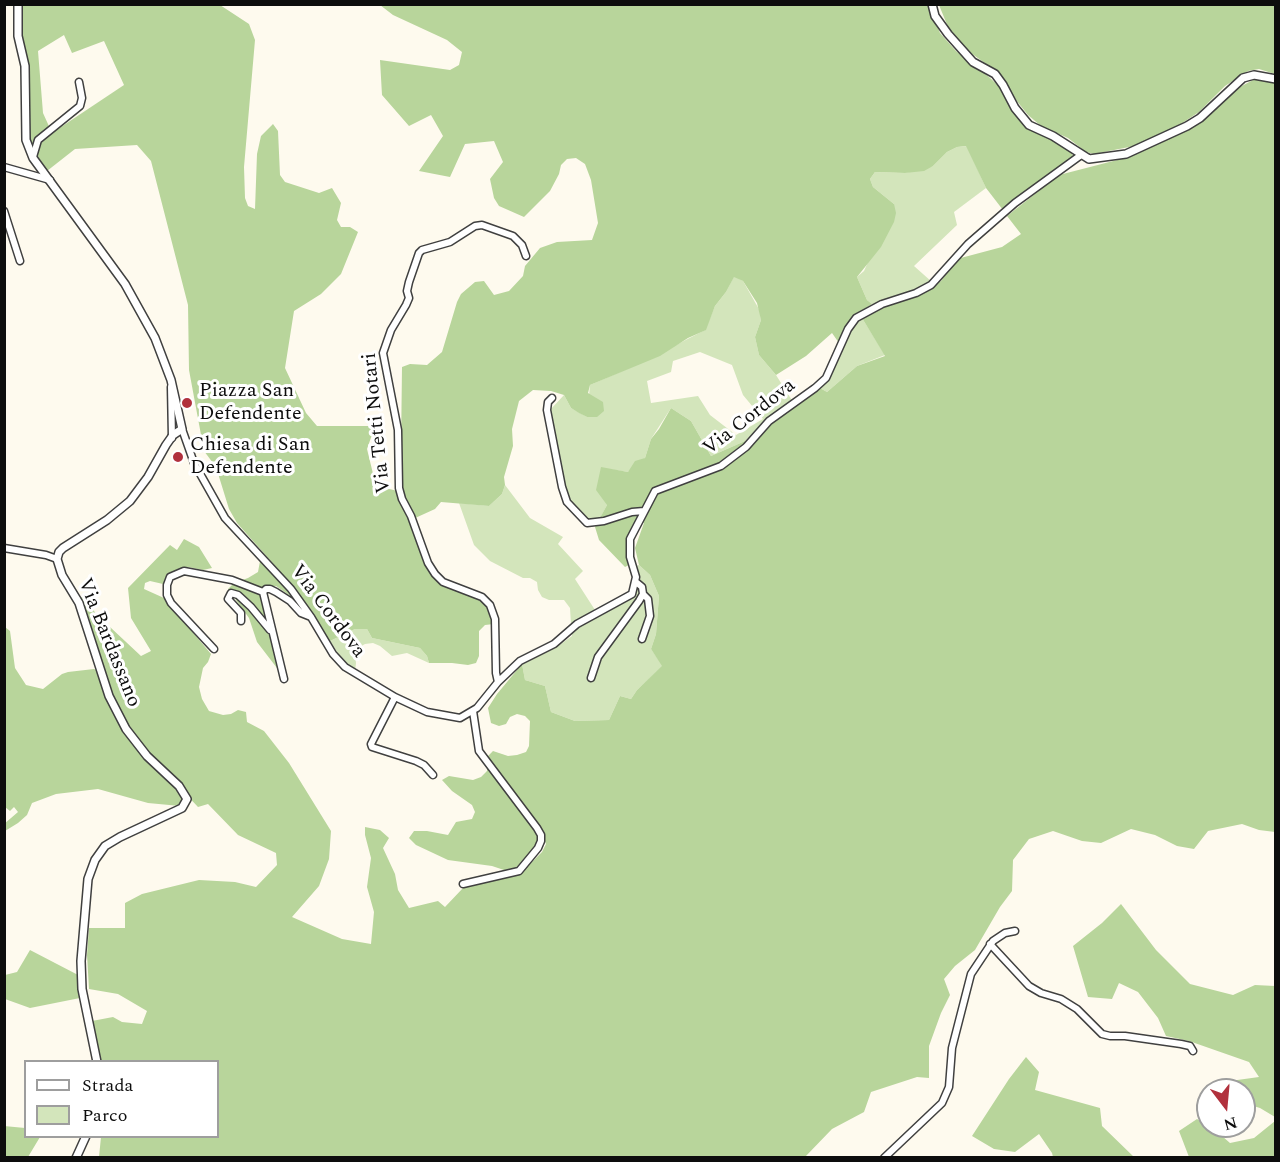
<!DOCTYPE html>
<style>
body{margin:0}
#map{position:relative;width:1280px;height:1162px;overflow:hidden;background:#fefaee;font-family:Spectral,serif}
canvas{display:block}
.frame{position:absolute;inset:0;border:6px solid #0d0d0d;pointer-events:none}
.legend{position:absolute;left:24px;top:1060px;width:195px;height:78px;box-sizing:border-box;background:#fff;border:2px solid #9e9e9e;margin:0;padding:8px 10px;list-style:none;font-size:18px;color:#0d0d0d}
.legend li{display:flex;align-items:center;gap:12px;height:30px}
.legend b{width:30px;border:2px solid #9e9e9e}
.north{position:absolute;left:1196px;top:1078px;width:60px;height:60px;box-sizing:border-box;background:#fff;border:2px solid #9e9e9e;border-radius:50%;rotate:164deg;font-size:16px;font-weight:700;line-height:24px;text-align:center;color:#0d0d0d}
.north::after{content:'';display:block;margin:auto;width:21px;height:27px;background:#b1313d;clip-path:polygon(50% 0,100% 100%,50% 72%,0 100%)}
</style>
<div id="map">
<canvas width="1280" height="1162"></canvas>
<div class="frame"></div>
<ul class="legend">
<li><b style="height:8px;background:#fff"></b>Strada</li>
<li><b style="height:16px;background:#d3e5bb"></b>Parco</li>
</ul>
<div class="north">N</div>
</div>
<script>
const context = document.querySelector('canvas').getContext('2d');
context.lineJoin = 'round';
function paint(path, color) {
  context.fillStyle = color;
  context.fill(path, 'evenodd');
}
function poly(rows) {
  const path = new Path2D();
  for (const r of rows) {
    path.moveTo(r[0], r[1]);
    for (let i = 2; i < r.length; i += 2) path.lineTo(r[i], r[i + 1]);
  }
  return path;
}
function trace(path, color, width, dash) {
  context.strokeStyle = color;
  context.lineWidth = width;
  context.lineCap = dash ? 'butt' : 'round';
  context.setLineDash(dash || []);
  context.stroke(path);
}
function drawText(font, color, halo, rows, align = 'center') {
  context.font = font + ' Spectral,serif';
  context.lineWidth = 6;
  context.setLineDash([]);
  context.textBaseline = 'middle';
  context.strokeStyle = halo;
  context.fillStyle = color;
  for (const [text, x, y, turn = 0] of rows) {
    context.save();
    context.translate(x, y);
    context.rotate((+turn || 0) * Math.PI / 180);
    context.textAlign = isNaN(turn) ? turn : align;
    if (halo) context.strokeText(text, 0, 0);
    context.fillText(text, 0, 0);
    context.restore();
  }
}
paint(poly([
 [967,146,986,188,954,212,957,225,914,266,932,282,916,291,871,306,872,304,867,300,857,277,864,271,894,204,873,187,870,179,875,172,905,173,933,166,947,152,957,147],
 [734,276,743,281,760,311,761,320,755,337,759,355,776,375,793,402,768,419,745,441,711,456,691,421,671,408,651,439,645,458,628,472,601,468,607,505,598,522,588,522,569,502,565,493,550,410,564,395,571,408,587,417,590,385,641,363,705,330,715,306,726,292],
 [700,352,732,365,743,395,763,419,736,435,710,415,698,396,651,403,647,381,671,372,673,361],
 [862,318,885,355,857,366,827,392,820,388,837,361,852,328],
 [505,485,530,518,563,537,558,544,583,571,575,579,595,610,571,624,570,608,564,600,549,600,542,597,538,590,537,582,530,578,523,578,490,561,474,545,459,503,489,506,502,494],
 [639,565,650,575,659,596,656,634,651,649,663,666,637,690,631,699,620,696,609,720,575,721,551,712,545,686,525,680,522,664,534,656,558,646,572,636,572,630,633,595,638,587,639,577,636,566],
 [355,629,367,629,372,638,420,648,427,656,429,663,407,653,392,656,380,646,373,643,365,644,358,648,355,655,356,663,355,672,343,661,330,641]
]), '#d3e5bb');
paint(poly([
 [22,5,220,5,249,24,255,40,244,167,245,198,248,206,255,209,257,154,261,136,273,124,278,131,280,175,285,182,319,193,332,188,341,203,337,220,341,227,350,227,358,232,341,274,321,294,294,311,285,368,306,413,317,426,375,426,367,449,376,486,398,491,434,575,481,598,489,606,494,624,485,625,479,631,479,656,476,663,468,665,452,663,429,663,427,656,420,648,372,638,367,629,355,629,330,641,293,586,237,523,229,509,216,467,204,451,189,370,188,305,151,161,137,145,75,149,47,171,37,155,30,138,29,65,22,35],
 [64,35,72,53,104,41,124,85,52,133,43,113,38,51],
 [380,5,929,5,940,33,956,51,989,77,1004,91,1012,107,1044,134,1070,149,1073,156,1003,210,986,188,966,146,957,147,947,152,933,166,924,171,905,173,875,172,870,179,873,187,894,204,896,213,894,222,881,247,857,277,867,300,872,304,858,313,850,323,839,343,832,333,806,356,776,375,759,355,755,337,761,320,757,303,743,281,734,277,726,292,715,306,706,330,688,338,660,356,590,385,588,393,603,402,604,411,597,417,587,417,579,413,571,408,564,395,551,391,533,390,519,401,512,429,513,446,504,477,505,485,502,494,489,506,441,502,435,509,413,519,403,492,401,449,402,367,410,364,427,365,442,352,457,302,461,294,475,282,484,281,494,295,509,291,523,276,525,266,540,248,557,242,592,240,598,223,591,180,585,164,576,158,567,159,561,165,559,174,550,191,524,217,499,206,494,198,490,179,503,162,494,141,465,144,450,177,419,171,443,136,431,115,409,126,382,95,380,60,450,70,459,65,462,52,447,40,393,15],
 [939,5,1275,5,1275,74,1259,69,1248,71,1225,86,1199,112,1173,129,1134,146,1094,154,1086,152,1068,138,1041,126,1028,115,1016,100,1004,79,996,71,968,51,948,27],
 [1255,79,1275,83,1275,832,1259,830,1242,824,1208,831,1194,849,1177,846,1155,835,1131,829,1101,843,1082,841,1053,831,1029,839,1013,860,1012,891,1000,907,975,950,955,966,944,979,950,995,941,1013,929,1046,929,1078,917,1077,871,1092,864,1112,832,1129,805,1157,99,1157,101,1137,218,1136,218,1062,100,1061,92,1021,113,1017,122,1022,142,1024,147,1011,118,994,89,989,87,955,89,928,125,928,125,903,142,894,199,880,235,882,256,887,277,865,276,853,238,835,208,804,198,807,148,754,128,728,111,695,79,599,87,594,95,613,141,656,151,651,131,618,128,588,170,545,177,550,184,539,199,547,212,568,203,570,188,567,176,570,170,574,163,584,150,581,145,583,144,589,164,598,211,654,208,662,203,668,199,687,202,699,209,711,223,715,231,714,238,710,246,712,247,722,264,731,289,763,331,831,329,859,319,886,292,917,342,939,371,944,374,912,367,887,371,858,365,835,365,827,380,830,389,838,383,848,395,874,398,890,409,908,438,901,445,907,463,888,519,875,542,852,546,844,543,836,487,761,487,757,493,751,508,756,517,755,526,752,529,746,530,721,525,716,517,714,510,717,506,724,499,726,491,723,488,708,497,694,522,664,525,680,545,686,551,712,575,721,609,720,620,696,631,699,637,690,662,666,651,649,656,634,659,596,650,575,639,565,635,548,644,523,637,518,627,541,629,565,625,567,599,540,595,527,607,505,596,490,601,467,628,472,635,461,645,458,651,439,659,429,671,408,691,421,711,456,745,441,820,388,827,392,857,366,885,356,862,318,874,310,916,296,941,281,957,259,1002,247,1021,234,1007,216,1059,175,1121,159,1182,133,1209,114,1238,88],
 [260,561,290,590,303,610,299,609,289,595,276,586,265,587,263,590,280,672,257,642,249,618,228,589,234,583,248,578,258,572],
 [5,627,10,631,15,668,26,685,43,689,62,674,68,672,94,669,100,672,125,730,178,788,185,801,180,806,148,803,98,789,56,794,32,803,27,815,18,823,5,831,4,824,18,812,14,807,10,811,5,807],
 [487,766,539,837,534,850,519,869,504,870,492,866,448,860,416,845,409,838,414,831,427,831,448,835,456,822,472,819,475,812,472,805,452,791,442,780,449,776,473,780,481,777,487,771],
 [1121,904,1156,950,1190,984,1233,995,1255,985,1275,986,1275,1117,1260,1108,1250,1105,1244,1111,1244,1090,1224,1090,1230,1081,1259,1077,1249,1062,1189,1041,1166,1036,1158,1018,1138,992,1119,983,1112,999,1088,997,1073,946,1102,923],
 [30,950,80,976,80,998,30,1008,5,999,5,975,17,972],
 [1026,1057,1039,1072,1035,1090,1100,1108,1102,1126,1134,1157,1053,1157,1052,1153,1039,1134,1015,1152,994,1149,972,1136,1009,1079],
 [1197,1119,1215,1130,1230,1143,1254,1138,1275,1121,1275,1157,1189,1157,1179,1131],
 [4,1126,25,1128,26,1136,40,1137,28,1157,5,1157]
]), '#b8d59b');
const minor = poly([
 [33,157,38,140,80,106,82,98,79,82],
 [4,167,50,180],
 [4,211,20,261],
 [171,387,172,438],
 [552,398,548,402,547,410,562,487,567,502,587,523,604,521,632,512,644,511],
 [182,429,194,463,225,518,291,589,311,617,333,654,345,667,395,697,427,712,460,718,477,708,498,682,520,661,554,644,577,624,632,594,636,577,630,557,630,539,655,491,721,466,746,447,769,421,815,388,826,378,848,329,856,318,882,304,916,293,931,285,968,244,1015,203,1081,155],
 [4,548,46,555,57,559],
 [241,621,241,613,228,599,231,593,238,595,251,607,270,630],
 [642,639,650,616,648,599,643,594],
 [214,649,171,603,167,595,167,585,170,577,184,571,232,580,263,592],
 [591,678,598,657,639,601,643,594,642,587,636,582],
 [284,679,263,592,266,589,270,589,276,592,290,601,301,613,311,617],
 [498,682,496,673,495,619,490,605,482,597,443,582,435,574,428,563,411,516,402,499,399,488,398,430,383,353,391,330,406,305,409,298,407,291,409,282,419,253,422,250,450,242,475,226,482,225,513,236,522,245,526,256],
 [395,697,371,744,372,747,416,761,424,765,433,775],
 [463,884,519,871,538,848,541,841,541,835,537,828,479,751,473,711],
 [990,944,1029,986,1041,993,1061,999,1077,1009,1102,1034,1110,1036,1125,1036,1181,1044,1190,1046,1193,1051],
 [884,1158,942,1103,949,1087,952,1048,971,974,993,941,1005,933,1015,931]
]);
const tertiary = poly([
 [18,4,18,36,25,66,26,140,33,158,125,284,155,338,171,380,182,429,173,435,166,445,148,477,130,501,107,520,63,548,59,552,57,559,62,575,79,603,109,696,126,729,147,756,179,786,187,799,182,808,120,837,105,846,95,860,88,879,81,961,82,989,97,1062],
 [932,4,935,16,948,34,973,62,995,74,1003,85,1015,108,1029,125,1053,136,1089,159,1126,154,1187,126,1200,118,1243,78,1254,75,1276,79],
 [76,1158,86,1136]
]);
trace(minor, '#404040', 9);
trace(tertiary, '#404040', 10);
trace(minor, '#fff', 6);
trace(tertiary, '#fff', 7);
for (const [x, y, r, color] of [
 [187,403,6,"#b1313d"],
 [178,457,6,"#b1313d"]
]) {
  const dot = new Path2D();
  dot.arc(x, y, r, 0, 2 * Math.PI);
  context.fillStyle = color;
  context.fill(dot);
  trace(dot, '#fff', 2);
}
drawText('20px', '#0d0d0d', '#fff', [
 ["Piazza San",199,392],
 ["Defendente",199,415],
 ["Chiesa di San",190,446],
 ["Defendente",190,469]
], 'left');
drawText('20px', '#0d0d0d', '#fff', [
 ["Via Cordova",750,418,-38],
 ["Via Tetti Notari",378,423,-96],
 ["Via Cordova",327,612,53],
 ["Via Bardassano",108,643,68]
]);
</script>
